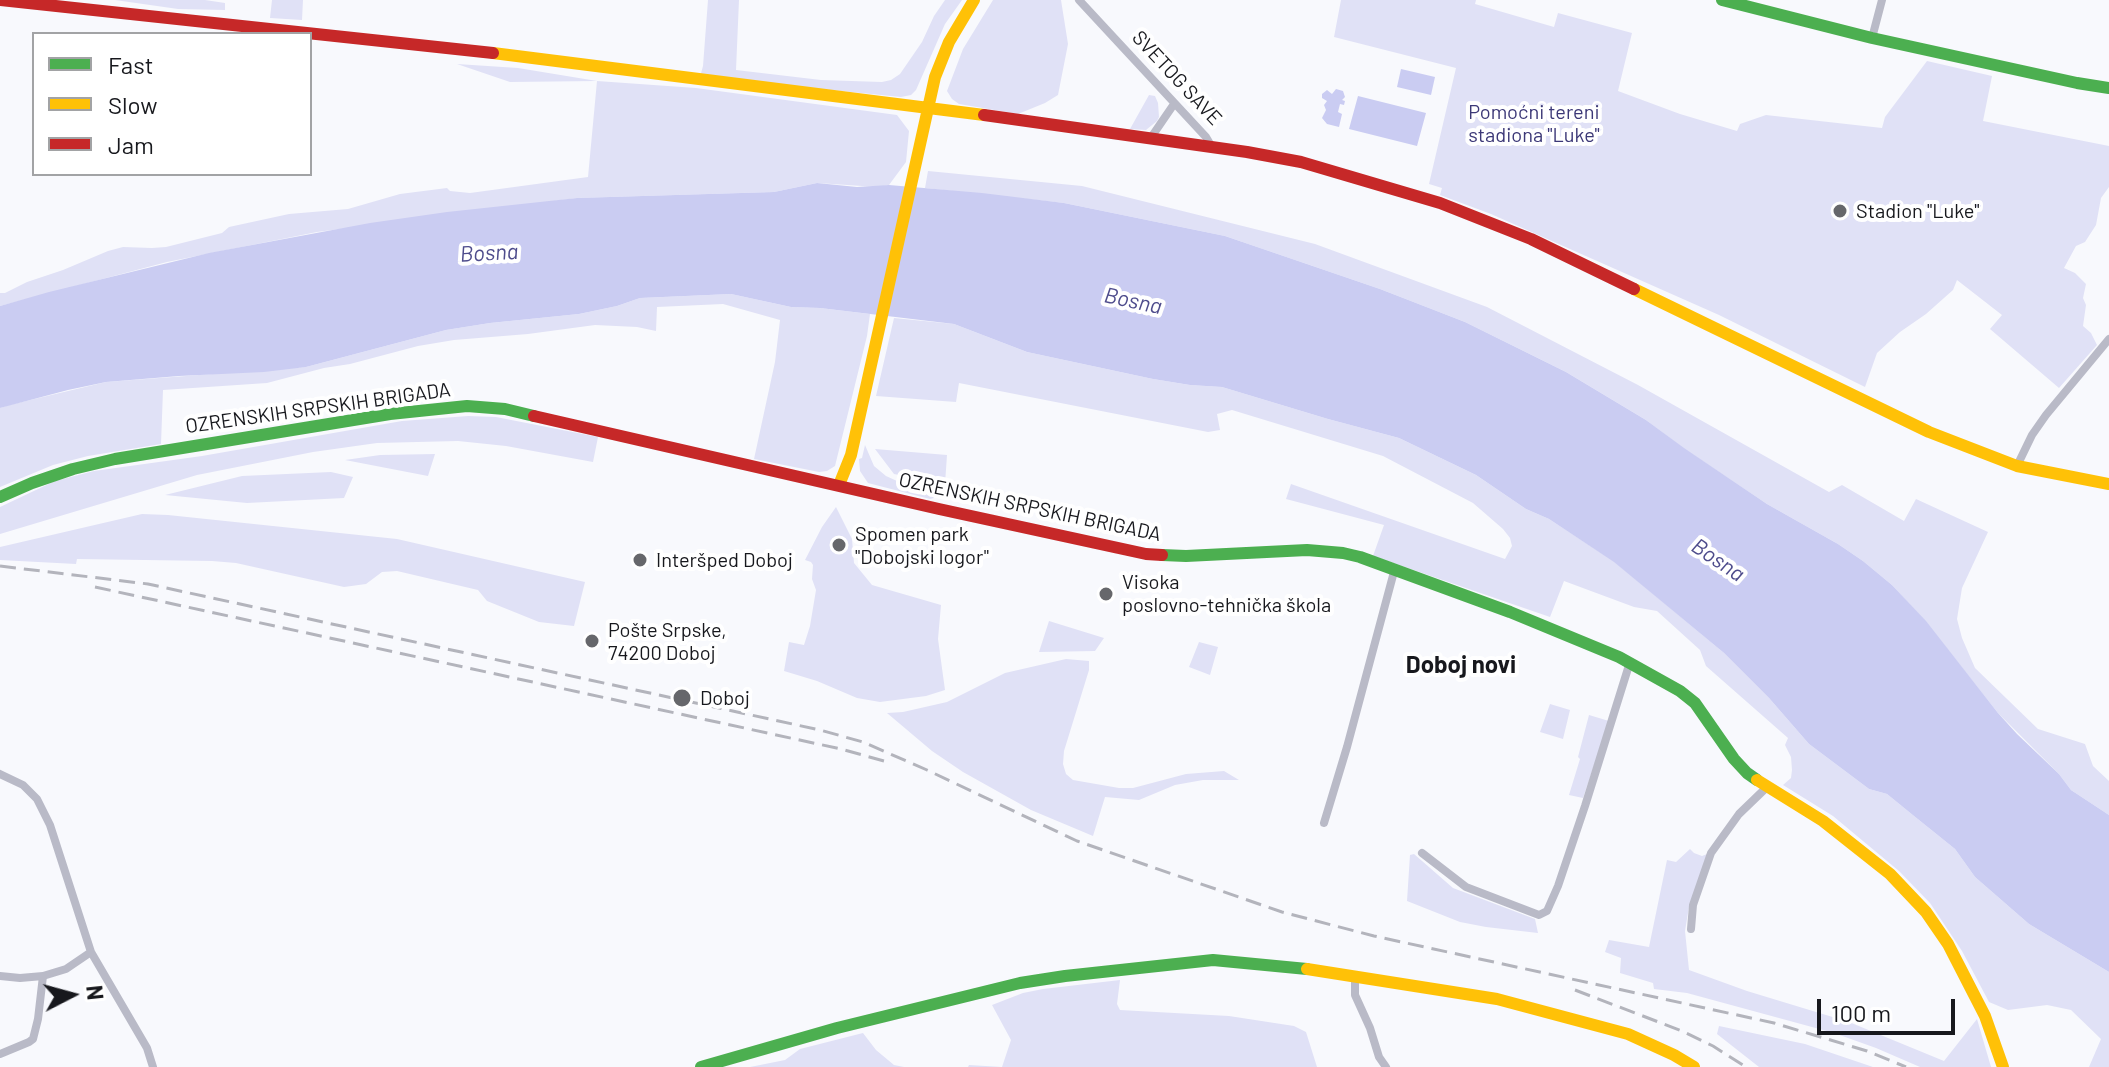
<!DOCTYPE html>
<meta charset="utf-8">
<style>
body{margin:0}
#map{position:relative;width:2109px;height:1067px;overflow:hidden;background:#f8f9fd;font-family:Barlow,sans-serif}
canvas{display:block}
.legend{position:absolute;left:32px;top:32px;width:280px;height:144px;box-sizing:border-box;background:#fff;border:2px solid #a2a3a5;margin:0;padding:10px 14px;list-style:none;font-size:24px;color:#17181d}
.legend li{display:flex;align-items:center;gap:16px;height:40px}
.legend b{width:40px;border:2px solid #a2a3a5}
.north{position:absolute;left:32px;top:955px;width:80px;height:80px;-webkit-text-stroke:6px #fff;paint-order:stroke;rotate:84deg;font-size:22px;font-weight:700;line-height:32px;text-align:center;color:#17181d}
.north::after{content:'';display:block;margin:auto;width:28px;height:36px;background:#17181d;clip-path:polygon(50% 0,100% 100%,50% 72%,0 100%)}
.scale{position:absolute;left:1817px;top:999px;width:138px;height:36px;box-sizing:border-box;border:4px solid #17181d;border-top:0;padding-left:10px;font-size:24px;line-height:28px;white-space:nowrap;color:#17181d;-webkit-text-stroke:6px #fff;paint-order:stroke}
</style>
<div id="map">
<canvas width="2109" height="1067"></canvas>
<ul class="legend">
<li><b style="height:10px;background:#4caf50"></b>Fast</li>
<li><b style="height:10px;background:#ffc107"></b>Slow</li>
<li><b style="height:10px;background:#c62828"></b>Jam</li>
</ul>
<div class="north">N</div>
<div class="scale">100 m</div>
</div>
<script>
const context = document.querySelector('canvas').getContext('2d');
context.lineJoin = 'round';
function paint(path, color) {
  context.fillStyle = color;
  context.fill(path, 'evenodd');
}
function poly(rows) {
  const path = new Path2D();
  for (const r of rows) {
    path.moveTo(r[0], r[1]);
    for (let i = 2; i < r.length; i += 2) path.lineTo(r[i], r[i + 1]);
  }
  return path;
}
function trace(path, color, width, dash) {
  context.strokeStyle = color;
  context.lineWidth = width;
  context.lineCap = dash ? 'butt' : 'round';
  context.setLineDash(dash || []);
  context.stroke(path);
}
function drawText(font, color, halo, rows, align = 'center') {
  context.font = font + ' Barlow,sans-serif';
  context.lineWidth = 8;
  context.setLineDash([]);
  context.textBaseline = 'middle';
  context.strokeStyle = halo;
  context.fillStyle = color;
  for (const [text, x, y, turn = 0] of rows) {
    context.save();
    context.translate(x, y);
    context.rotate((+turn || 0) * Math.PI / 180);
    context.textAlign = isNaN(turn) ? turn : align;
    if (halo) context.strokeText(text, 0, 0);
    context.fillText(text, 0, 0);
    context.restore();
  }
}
paint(poly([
 [115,0,205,0,225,3,225,10,178,9],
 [272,0,303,0,302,20,270,18],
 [708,0,739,0,736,70,821,80,882,82,891,80,900,74,922,42,934,16,945,0,962,0,945,24,916,90,911,95,901,97,700,77,703,66],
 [993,0,1061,0,1068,44,1058,95,1045,103,1018,114,959,104,952,99,947,91,963,49],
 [1341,0,1476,0,1475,4,1554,27,1558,13,1632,33,1618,91,1680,114,1737,131,1740,124,1766,115,1882,128,1885,117,1927,61,1992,76,1983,121,2109,146,2109,187,2101,198,2096,225,2085,242,2076,246,2064,268,2075,273,2086,284,2083,298,2086,305,2083,326,2091,333,2097,345,2059,388,1990,329,2002,315,1957,280,1953,290,1926,314,1900,332,1877,353,1865,387,1719,315,1491,214,1440,195,1442,188,1429,184,1456,68,1334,37],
 [457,64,518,68,597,81,696,88,897,115,909,131,906,162,889,185,877,187,817,183,774,192,577,198,317,232,167,262,0,306,0,293,5,293,27,282,63,270,108,251,123,247,152,248,166,247,222,233,229,227,289,214,348,209,400,194,447,188,450,191,470,193,588,177,597,81,510,82],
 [1149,95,1155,96,1158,103,1159,117,1157,121,1146,130,1130,129],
 [928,171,1082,186,1315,244,1487,307,1638,385,1829,492,1842,485,1904,521,1916,499,1988,532,1962,588,1957,619,1962,638,1975,668,2038,729,2085,744,2093,766,2109,781,2109,815,2071,790,2059,774,1998,713,1925,621,1892,585,1863,561,1838,544,1767,504,1683,448,1646,420,1566,372,1465,322,1380,289,1225,236,1064,203,925,188],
 [731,294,791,307,820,308,870,314,867,336,835,466,827,471,819,472,754,459,775,362,780,320,723,304,657,307,656,331,637,327,595,325,528,334,454,340,418,346,350,364,324,368,267,383,163,390,161,444,88,456,53,465,0,487,0,408,9,405,106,382,306,367,446,330,490,323,579,314,617,306,640,298],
 [894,318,954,324,1027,352,1153,379,1190,385,1222,387,1328,419,1399,438,1476,475,1526,509,1549,519,1615,562,1724,653,1769,698,1809,744,1869,789,1887,794,1914,816,1955,849,1975,877,2029,924,2109,972,2109,1067,2089,1067,2101,1039,2071,1010,2047,1005,2008,1010,1989,1002,1962,951,1930,903,1899,871,1833,816,1783,785,1791,778,1792,770,1791,757,1785,745,1788,738,1706,666,1700,650,1657,611,1634,607,1564,581,1550,617,1373,556,1384,525,1286,499,1291,484,1505,559,1512,546,1510,538,1503,529,1473,503,1383,456,1232,410,1217,414,1220,430,1208,432,959,383,956,402,876,396],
 [468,416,496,417,598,437,593,462,506,446,458,441,377,443,313,452,197,475,0,534,0,507,55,481,94,471,202,456,402,421],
 [865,445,874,466,886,476,908,486,930,490,934,498,930,499,868,483,860,471,859,459,862,458],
 [875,449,947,455,945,484,894,474],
 [435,454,428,476,345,460,380,455],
 [331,472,353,477,344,498,247,503,165,495,242,476],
 [836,507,852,539,854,563,872,585,941,605,938,639,945,690,926,696,880,702,857,698,817,681,784,671,789,642,804,645,810,626,816,590,812,579,813,565,811,562,805,560,822,527],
 [142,514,168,515,397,539,585,582,574,626,539,622,487,601,478,590,397,571,382,572,366,584,344,587,236,563,212,561,77,559,76,564,0,560,0,547],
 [1049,621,1104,638,1095,651,1039,652],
 [1199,642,1218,647,1210,675,1189,667],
 [1066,659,1089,661,1089,670,1064,751,1063,764,1066,774,1073,780,1119,788,1133,788,1186,774,1224,771,1239,780,1203,780,1175,785,1139,800,1105,797,1093,836,1031,810,963,772,932,751,887,713,903,712,947,702,1005,673],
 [1550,704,1570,710,1563,739,1540,732],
 [1589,715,1609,721,1583,798,1569,795,1580,759,1578,757],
 [1690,849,1694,853,1702,856,1707,854,1689,907,1685,931,1689,970,1747,991,1849,1022,1944,1061,1977,1019,1991,1067,1920,1067,1876,1048,1834,1033,1687,993,1654,989,1653,983,1620,973,1621,958,1605,952,1609,940,1649,947,1667,860,1676,862],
 [1414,854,1453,888,1535,919,1538,933,1486,927,1460,922,1407,901,1410,855],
 [1120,980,1117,1004,1120,1010,1229,1016,1294,1026,1306,1032,1317,1067,968,1067,969,1065,1002,1067,1011,1040,992,1005,1023,993,1043,989],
 [1719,1026,1805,1044,1873,1067,1759,1067,1717,1034],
 [863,1033,876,1050,894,1065,904,1067,750,1067,785,1060,800,1049]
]), '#e0e1f6');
paint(poly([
 [1401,69,1435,77,1431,95,1397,87],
 [1336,89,1343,91,1345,97,1342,100,1345,101,1344,105,1340,104,1338,112,1342,114,1339,127,1327,124,1322,118,1326,110,1324,105,1327,101,1322,98,1322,94,1327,90,1332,94],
 [1358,96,1426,113,1417,146,1349,129],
 [817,183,857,187,889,185,982,193,1064,203,1225,236,1380,289,1465,322,1566,372,1646,420,1684,448,1767,504,1838,544,1863,561,1892,585,1926,621,1998,713,2017,734,2059,774,2071,790,2109,815,2109,972,2029,924,1975,877,1955,849,1914,816,1887,794,1869,789,1809,744,1769,698,1724,653,1614,562,1549,519,1526,509,1476,475,1399,438,1328,419,1222,387,1190,385,1153,379,1027,352,954,324,820,308,791,307,731,294,640,298,617,306,579,314,490,323,446,330,306,367,264,372,179,376,106,382,68,390,0,408,0,306,49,292,209,253,370,223,447,212,577,198,774,192]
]), '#caccf2');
trace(poly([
 [1079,0,1206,137,1212,147],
 [1872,38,1882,0],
 [1150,139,1174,104],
 [2017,466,2032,435,2046,415,2109,339],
 [0,774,23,785,37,799,50,825,91,952,147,1048,153,1067],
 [1324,823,1347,747,1395,568],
 [1422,853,1466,887,1539,915,1547,911,1558,886,1585,806,1630,662],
 [1691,929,1693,905,1711,853,1739,814,1767,787],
 [0,976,20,978,43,976,66,969,91,952],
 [1355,977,1355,995,1370,1028,1379,1057,1386,1067],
 [0,1054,29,1042,33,1039,38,1019,43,976]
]), '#b9bac7', 8);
trace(poly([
 [1722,0,1872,38,2077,83,2109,88],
 [0,497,32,483,73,469,115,459,390,414,467,406,505,409,534,416],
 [1162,555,1186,556,1307,550,1343,553,1360,557,1510,612,1619,657,1680,691,1695,703,1734,759,1747,773,1757,780],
 [701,1067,837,1028,1020,983,1065,976,1213,960,1307,969]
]), '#4caf50', 12);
trace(poly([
 [493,53,984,115],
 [1634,289,1929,432,2017,466,2109,484],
 [839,485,851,455,935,77,949,42,974,0],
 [1757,780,1823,821,1890,874,1926,912,1948,944,1985,1016,2003,1067],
 [1307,969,1497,999,1628,1034,1674,1055,1694,1067]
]), '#ffc107', 12);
trace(poly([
 [0,0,493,53],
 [984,115,1247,152,1301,162,1440,203,1531,239,1634,289],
 [534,416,939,509,1146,554,1162,555]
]), '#c62828', 12);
trace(poly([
 [0,566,148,584,820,730,863,742,927,770,1077,841,1282,912,1374,936,1774,1023,1867,1051,1906,1067],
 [95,587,841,749,884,761],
 [1575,990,1682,1031,1713,1046,1746,1067]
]), '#b3b4bc', 3, [16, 8]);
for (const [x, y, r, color] of [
 [1840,211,8,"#66676b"],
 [839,545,8,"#66676b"],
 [640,560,8,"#66676b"],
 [1106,594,8,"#66676b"],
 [592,641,8,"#66676b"],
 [682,698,10,"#66676b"]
]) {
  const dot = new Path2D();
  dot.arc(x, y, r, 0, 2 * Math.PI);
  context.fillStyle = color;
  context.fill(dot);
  trace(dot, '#fff', 3);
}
drawText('20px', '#17181d', '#fff', [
 ["SVETOG SAVE",1177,78,47],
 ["OZRENSKIH SRPSKIH BRIGADA",318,408,-8],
 ["OZRENSKIH SRPSKIH BRIGADA",1030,507,12]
]);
drawText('20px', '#3c3877', '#fff', [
 ["Pomoćni tereni",1534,112],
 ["stadiona \"Luke\"",1534,135]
]);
drawText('20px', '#17181d', '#fff', [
 ["Stadion \"Luke\"",1856,211],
 ["Spomen park",855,534],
 ["\"Dobojski logor\"",855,557],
 ["Interšped Doboj",656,560],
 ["Visoka",1122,582],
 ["poslovno-tehnička škola",1122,605],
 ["Pošte Srpske,",608,630],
 ["74200 Doboj",608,653],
 ["Doboj",700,698]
], 'left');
drawText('italic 22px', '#4e4c8c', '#fff', [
 ["Bosna",489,253,-3],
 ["Bosna",1133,301,12],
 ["Bosna",1718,560,34]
]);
drawText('bold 24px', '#17181d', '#fff', [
 ["Doboj novi",1461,665]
]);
</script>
